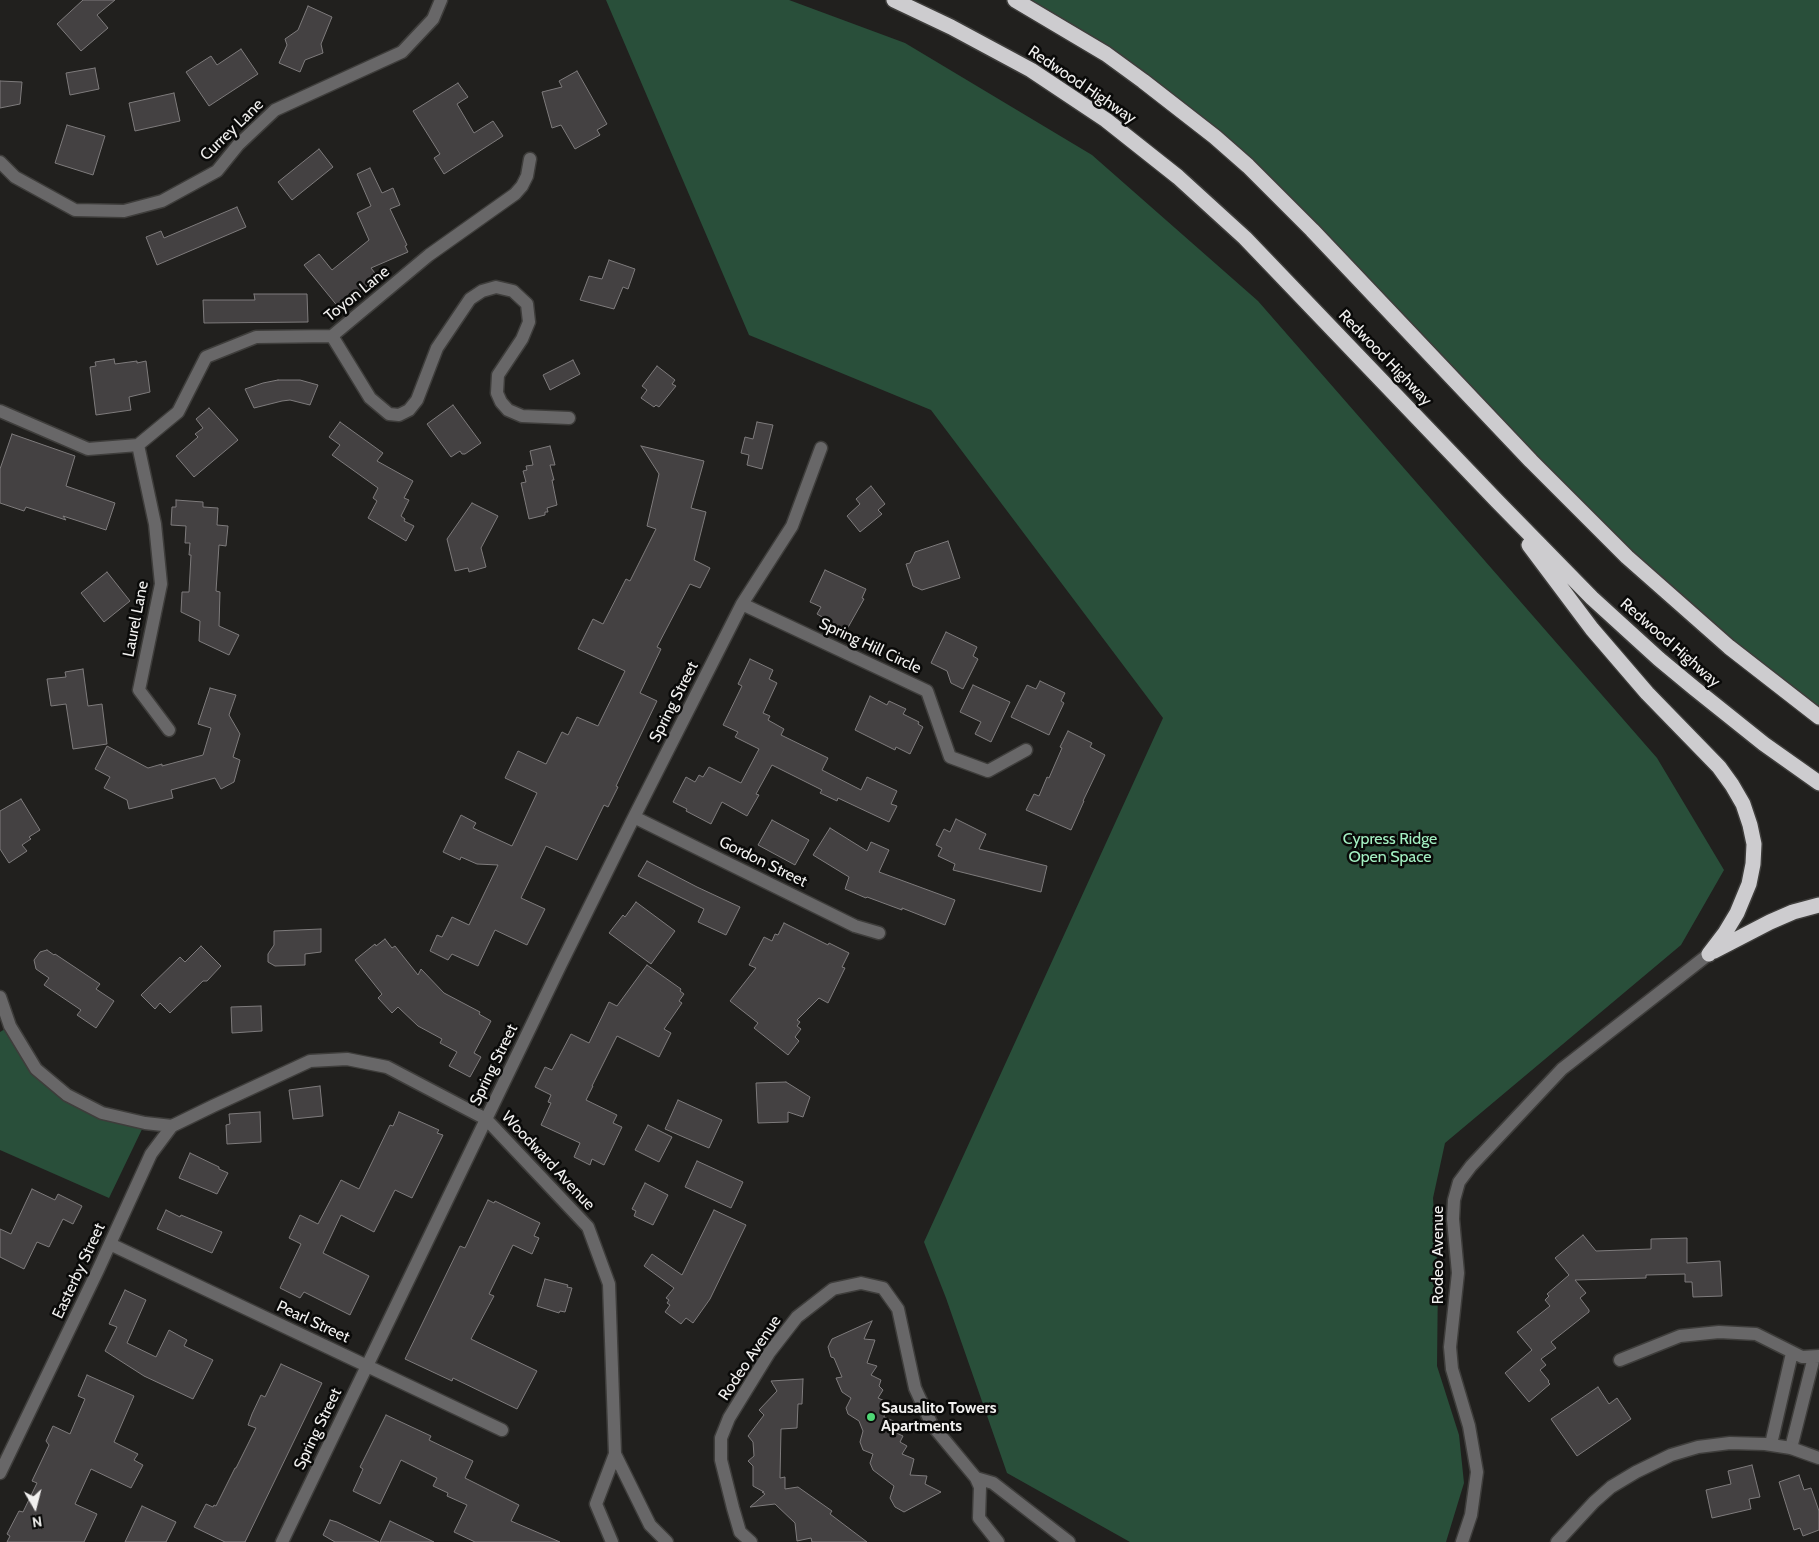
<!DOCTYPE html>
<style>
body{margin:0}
#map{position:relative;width:1819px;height:1542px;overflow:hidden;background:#21201e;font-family:Cabin,sans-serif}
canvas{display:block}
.north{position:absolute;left:10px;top:1482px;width:50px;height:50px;-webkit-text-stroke:4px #0a0a09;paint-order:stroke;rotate:172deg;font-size:14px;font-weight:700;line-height:20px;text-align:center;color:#f1f0ef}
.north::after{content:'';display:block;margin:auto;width:18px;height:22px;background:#f1f0ef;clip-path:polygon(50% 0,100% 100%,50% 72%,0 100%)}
</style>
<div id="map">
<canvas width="1819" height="1542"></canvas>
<div class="north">N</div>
</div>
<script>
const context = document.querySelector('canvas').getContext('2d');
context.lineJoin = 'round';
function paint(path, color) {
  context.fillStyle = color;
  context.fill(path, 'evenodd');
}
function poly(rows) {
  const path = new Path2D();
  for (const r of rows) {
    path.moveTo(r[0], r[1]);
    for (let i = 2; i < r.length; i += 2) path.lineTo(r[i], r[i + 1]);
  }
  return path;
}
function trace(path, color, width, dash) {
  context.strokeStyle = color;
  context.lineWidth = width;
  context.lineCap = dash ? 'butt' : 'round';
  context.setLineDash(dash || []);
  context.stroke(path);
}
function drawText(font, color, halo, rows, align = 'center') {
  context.font = font + ' Cabin,sans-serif';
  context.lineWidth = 5;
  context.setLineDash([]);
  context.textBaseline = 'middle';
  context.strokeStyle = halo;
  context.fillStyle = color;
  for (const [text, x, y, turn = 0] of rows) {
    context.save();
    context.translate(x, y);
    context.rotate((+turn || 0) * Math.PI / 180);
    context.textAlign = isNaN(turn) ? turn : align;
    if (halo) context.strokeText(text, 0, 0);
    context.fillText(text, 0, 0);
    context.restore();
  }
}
paint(poly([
 [606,0,789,0,905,43,1092,155,1258,301,1657,758,1724,870,1681,945,1445,1143,1433,1198,1438,1277,1437,1366,1459,1435,1464,1483,1446,1542,1130,1542,1007,1473,946,1298,924,1242,1163,718,931,410,749,335],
 [1015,0,1819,0,1819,717,1694,618,1215,137],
 [10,1026,36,1069,67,1095,145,1123,109,1198,0,1150,0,1032]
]), '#294f3a');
const building = poly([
 [83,0,115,0,97,15,108,28,81,51,57,24,83,0],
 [308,6,332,17,321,44,323,53,305,60,300,72,279,63,287,45,285,39,298,30,308,6],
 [241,49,258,74,209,106,186,72,211,56,217,65,241,49],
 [95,68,99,89,70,95,66,73,95,68],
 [577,71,607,124,597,130,600,135,575,149,561,125,552,128,542,92,562,87,559,81,577,71],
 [0,81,22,82,20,104,0,108,0,81],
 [458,83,468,97,457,104,474,133,493,121,503,136,444,174,434,158,440,154,413,111,458,83],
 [174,93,180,121,135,131,129,103,174,93],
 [67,125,105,136,93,175,55,163,67,125],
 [319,149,333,167,292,200,278,182,319,149],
 [370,168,382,193,393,188,400,205,390,209,407,245,405,246,408,252,371,268,378,277,339,308,304,265,319,254,332,270,369,240,357,213,371,206,357,174,370,168],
 [237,207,246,227,157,265,146,237,161,231,164,238,237,207],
 [609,260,635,269,628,289,623,287,614,309,580,300,589,276,602,279,609,260],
 [254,294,307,294,308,322,204,323,203,300,255,300,254,294],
 [114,359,115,364,137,361,137,363,146,361,150,392,129,397,131,410,96,415,90,367,96,366,95,362,114,359],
 [573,360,580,374,550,390,543,375,573,360],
 [657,366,675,380,672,384,676,386,659,407,656,405,654,407,641,398,647,390,642,386,657,366],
 [278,380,300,380,318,385,310,405,290,400,282,401,254,408,245,389,263,383,278,380],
 [453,405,481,443,465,454,462,454,460,451,451,457,427,424,453,405],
 [209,408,238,440,194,477,176,456,198,437,195,434,203,428,196,419,209,408],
 [340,422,383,453,377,461,413,481,404,498,409,500,401,516,405,519,404,521,414,526,406,541,368,518,377,501,373,498,378,488,332,455,340,445,329,437,340,422],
 [757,422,773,425,762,469,747,465,749,455,741,453,745,437,753,439,757,422],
 [12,434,75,456,66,486,115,503,106,530,63,516,66,520,26,507,24,511,0,503,0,469,12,434],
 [550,446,555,465,550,465,554,480,552,480,557,505,547,508,548,512,545,512,545,515,529,519,521,483,526,482,523,471,527,470,526,466,533,465,530,451,550,446],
 [641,446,704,461,691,508,706,512,694,560,710,568,700,588,690,584,657,647,661,649,640,693,657,701,616,786,618,787,608,807,604,805,577,860,546,846,521,898,545,909,527,945,495,930,478,966,452,954,448,960,430,951,437,935,442,937,452,917,469,925,498,865,477,864,461,857,460,860,443,852,461,815,476,823,473,828,512,846,537,793,505,778,518,751,546,764,562,732,568,735,577,717,598,726,625,671,578,649,593,619,603,624,626,579,630,581,656,529,647,526,659,474,641,446],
 [871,486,885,504,878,510,882,514,860,532,847,516,860,504,856,499,871,486],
 [176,500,203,502,203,507,218,508,217,525,228,526,226,546,219,545,216,591,220,592,219,626,239,635,229,655,199,641,200,621,181,612,182,592,189,592,191,555,189,555,190,543,185,543,186,526,171,525,172,507,176,507,176,500],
 [472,503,498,516,481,548,486,567,469,572,468,568,455,571,447,539,472,503],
 [948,541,960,578,922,590,913,586,906,564,910,563,915,552,948,541],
 [825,570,866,589,862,598,864,599,846,631,817,614,821,607,810,602,825,570],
 [107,572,130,601,104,622,81,593,107,572],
 [946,632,977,647,973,656,978,659,963,689,951,683,947,671,931,663,946,632],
 [750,659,773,670,769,679,777,683,763,713,770,716,768,720,784,729,781,735,828,758,822,770,861,790,867,777,897,791,891,804,897,806,889,822,838,798,837,801,820,793,822,790,772,765,756,794,759,795,747,816,722,802,711,824,686,811,687,809,673,802,686,777,695,782,699,775,703,777,709,767,741,783,759,749,735,737,738,732,723,725,742,686,738,684,750,659],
 [83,669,88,706,102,704,107,744,73,749,66,704,51,706,47,679,66,677,65,672,83,669],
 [1040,681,1065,693,1061,701,1064,703,1049,735,1011,717,1027,685,1036,689,1040,681],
 [973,685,1010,702,991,742,975,734,981,722,960,712,973,685],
 [210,688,236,695,229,715,240,734,233,757,240,760,234,782,221,789,215,778,171,790,173,798,129,809,127,800,104,788,110,777,95,769,107,746,148,768,162,764,162,766,203,755,211,728,198,724,210,688],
 [870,696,887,705,889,701,906,709,903,714,919,722,918,724,923,727,910,754,896,747,895,750,855,730,870,696],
 [1068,731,1092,743,1090,747,1105,755,1083,801,1084,801,1071,830,1026,810,1034,794,1039,796,1047,777,1049,778,1062,748,1060,747,1068,731],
 [21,799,40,830,29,837,31,839,22,845,27,851,9,863,0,849,0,811,21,799],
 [956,819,986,834,979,849,1047,866,1041,892,953,870,955,864,938,856,942,848,936,845,944,829,950,832,956,819],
 [772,820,809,840,795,865,758,845,772,820],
 [830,828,867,851,871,842,889,850,879,872,955,900,945,925,902,908,902,910,867,897,866,898,845,889,849,877,813,855,830,828],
 [647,861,697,887,740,907,726,935,698,922,704,909,638,876,647,861],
 [636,902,675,931,651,964,609,933,623,915,625,917,636,902],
 [784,923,828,945,829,943,849,953,842,967,845,968,828,1003,819,998,797,1020,800,1022,797,1026,801,1029,795,1037,799,1041,788,1055,754,1028,758,1023,730,1001,756,968,749,965,764,937,772,941,775,934,778,935,784,923],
 [321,929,321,952,305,954,305,965,275,966,268,962,268,954,274,945,274,931,321,929],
 [385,939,392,948,395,946,418,975,421,969,444,993,480,1012,479,1014,491,1021,474,1053,481,1057,470,1077,449,1066,457,1052,440,1043,442,1039,418,1026,398,1007,392,1013,378,998,382,994,355,960,375,944,376,946,385,939],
 [201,946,221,966,207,981,203,981,170,1013,160,1003,155,1009,141,995,180,957,185,962,201,946],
 [47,950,54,955,55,954,100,984,96,989,114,1001,96,1028,77,1015,81,1010,44,985,49,978,36,969,34,960,40,952,47,950],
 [647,965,681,989,680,991,684,994,679,1001,682,1003,664,1029,671,1033,659,1057,617,1036,592,1086,593,1086,586,1100,617,1115,613,1123,622,1127,604,1165,592,1159,590,1165,574,1157,580,1143,541,1125,551,1103,548,1102,551,1095,535,1087,545,1067,552,1070,571,1034,589,1043,609,1002,617,1006,647,965],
 [261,1006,262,1031,232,1033,231,1007,261,1006],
 [786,1082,810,1097,803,1117,788,1112,788,1122,758,1123,756,1083,786,1082],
 [320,1086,323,1116,293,1119,289,1090,320,1086],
 [678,1100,722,1120,709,1148,665,1129,678,1100],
 [260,1112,261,1142,227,1144,226,1125,230,1124,229,1114,260,1112],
 [399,1112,439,1130,437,1133,443,1135,412,1198,395,1190,374,1232,341,1215,323,1253,369,1276,350,1315,304,1292,300,1298,280,1288,301,1244,289,1238,300,1215,318,1224,341,1180,359,1189,390,1125,393,1126,399,1112],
 [648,1125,672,1137,659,1162,635,1150,648,1125],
 [190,1153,219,1167,219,1169,228,1173,217,1194,179,1178,190,1153],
 [697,1161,743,1182,731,1208,685,1187,697,1161],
 [645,1183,668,1195,653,1225,634,1216,636,1211,632,1209,645,1183],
 [32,1189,55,1200,58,1194,82,1206,73,1224,63,1219,49,1247,37,1242,24,1269,0,1257,0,1229,11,1234,32,1189],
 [488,1200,494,1203,495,1201,540,1223,534,1236,539,1238,532,1254,513,1245,489,1294,494,1296,471,1339,537,1371,517,1409,453,1378,452,1381,405,1359,460,1246,465,1248,488,1200],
 [166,1210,180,1217,181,1215,222,1232,212,1253,157,1229,166,1210],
 [714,1210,746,1225,710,1299,693,1323,686,1318,681,1324,665,1312,670,1305,667,1303,669,1300,666,1298,674,1288,644,1266,652,1254,682,1275,714,1210],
 [1583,1235,1596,1251,1651,1249,1651,1239,1687,1238,1687,1263,1720,1261,1722,1296,1693,1297,1692,1282,1685,1282,1685,1274,1646,1275,1646,1278,1575,1280,1586,1293,1580,1298,1589,1310,1589,1312,1551,1342,1556,1348,1541,1359,1546,1365,1540,1370,1549,1381,1548,1382,1550,1384,1529,1402,1505,1373,1532,1350,1517,1332,1550,1306,1545,1300,1549,1296,1547,1294,1569,1275,1555,1258,1583,1235],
 [545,1279,568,1285,567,1287,572,1288,565,1312,560,1311,559,1313,537,1306,545,1279],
 [125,1290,146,1300,127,1343,156,1357,169,1330,187,1340,184,1346,213,1360,193,1399,144,1376,105,1351,117,1327,109,1324,125,1290],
 [872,1321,864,1339,875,1340,867,1363,877,1366,871,1375,881,1380,879,1386,883,1390,878,1398,887,1402,884,1417,898,1423,892,1431,903,1436,900,1442,907,1446,902,1454,914,1459,910,1475,927,1476,925,1484,941,1492,904,1512,895,1507,890,1498,894,1486,873,1470,870,1463,873,1454,863,1450,860,1442,863,1431,859,1421,848,1414,846,1408,851,1398,842,1392,836,1378,842,1377,834,1358,831,1357,828,1347,832,1339,872,1321],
 [281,1364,322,1383,245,1542,225,1542,194,1527,206,1504,213,1507,214,1505,216,1506,235,1468,236,1468,256,1428,248,1425,252,1414,261,1395,265,1397,281,1364],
 [87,1375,134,1396,114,1442,138,1454,134,1460,143,1465,131,1488,91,1469,75,1504,97,1514,84,1542,7,1542,10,1536,7,1534,19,1511,23,1512,37,1483,32,1481,49,1445,46,1441,53,1426,70,1434,85,1399,78,1396,87,1375],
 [803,1379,802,1404,798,1404,797,1428,781,1429,780,1478,785,1477,785,1489,798,1487,832,1511,830,1514,867,1542,812,1542,811,1538,797,1541,795,1523,775,1504,750,1507,765,1494,762,1492,764,1492,753,1486,753,1466,748,1461,754,1456,753,1442,748,1436,764,1415,759,1410,777,1391,771,1381,803,1379],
 [1598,1387,1609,1404,1617,1398,1631,1419,1577,1456,1551,1419,1598,1387],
 [386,1415,431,1436,429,1440,473,1461,465,1478,519,1505,511,1521,560,1542,475,1542,454,1532,467,1505,447,1496,448,1493,433,1486,437,1478,401,1460,380,1504,353,1491,363,1469,360,1467,386,1415],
 [1752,1465,1760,1497,1749,1499,1751,1509,1712,1518,1706,1490,1731,1484,1728,1471,1752,1465],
 [1799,1475,1804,1490,1811,1488,1819,1511,1819,1530,1803,1536,1800,1528,1794,1530,1779,1482,1799,1475],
 [142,1506,176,1522,166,1542,125,1542,142,1506],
 [330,1520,337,1522,379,1542,335,1542,323,1535,330,1520],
 [390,1521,434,1542,380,1542,390,1521]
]);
paint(building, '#444142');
trace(building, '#7e7b7c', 1);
const minor = poly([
 [0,162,15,177,75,210,124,211,162,201,217,171,238,145,275,110,402,52,433,19,441,0],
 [332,336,370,398,389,414,399,415,409,410,417,400,437,348,470,299,482,291,496,287,513,291,527,304,529,322,522,339,498,375,497,393,501,402,508,410,522,416,569,418],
 [0,411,88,449,138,445,178,412,206,357,256,337,332,336,429,255,515,194,522,186,527,176,530,159],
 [138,445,155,524,161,584,139,690,169,730],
 [742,604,927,691,950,757,988,771,1026,750],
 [634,817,855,926,879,933],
 [0,997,10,1026,36,1069,67,1095,102,1113,145,1123,172,1126],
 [110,1244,502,1430],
 [1620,1360,1680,1336,1719,1332,1756,1334,1802,1357,1819,1356],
 [1771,1444,1792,1353],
 [1791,1448,1814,1357],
 [615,1454,650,1525,667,1542],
 [0,1473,98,1270,151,1154,172,1126,213,1106,310,1061,347,1059,387,1067,486,1119,588,1227,609,1284,615,1454,596,1504,612,1542],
 [282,1542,561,964,634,817,742,604,792,526,821,448],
 [751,1542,740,1532,733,1508,721,1460,721,1438,729,1418,769,1353,797,1317,833,1289,861,1283,883,1288,898,1309,915,1388,932,1425,976,1478],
 [998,1542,979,1518,980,1487,976,1478,993,1483,1069,1542]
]);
const tertiary = poly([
 [1462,1542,1471,1515,1477,1472,1469,1426,1452,1369,1450,1347,1458,1273,1453,1219,1454,1200,1459,1182,1471,1166,1562,1069,1709,954],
 [1557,1542,1594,1502,1611,1487,1636,1472,1671,1455,1698,1447,1730,1443,1765,1444,1791,1448,1819,1458]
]);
const motorway = poly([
 [894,0,951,27,1031,70,1106,120,1178,177,1245,238,1497,501,1592,598,1659,659,1694,688,1764,744,1819,783],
 [1015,0,1106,54,1143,81,1215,137,1248,166,1312,230,1531,461,1627,557,1729,647,1819,717],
 [1529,545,1592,629,1647,693,1719,767,1732,785,1743,804,1750,825,1754,844,1753,864,1749,884,1737,913,1725,933,1709,954],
 [1714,951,1770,922,1793,912,1819,905]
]);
trace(minor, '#3e3d3b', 15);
trace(tertiary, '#3e3d3b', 15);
trace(motorway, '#3e3d3b', 18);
trace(minor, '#686768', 12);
trace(tertiary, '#686768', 12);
trace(motorway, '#cdcccf', 15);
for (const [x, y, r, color] of [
 [871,1417,5,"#4fd675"]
]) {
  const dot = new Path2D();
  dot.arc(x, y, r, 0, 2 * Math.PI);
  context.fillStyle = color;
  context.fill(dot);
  trace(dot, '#0a0a09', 2);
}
drawText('16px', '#f1f0ef', '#0a0a09', [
 ["Redwood Highway",1082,85,34],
 ["Currey Lane",232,130,-44],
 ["Toyon Lane",357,294,-39],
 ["Redwood Highway",1385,358,46],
 ["Laurel Lane",136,619,-79],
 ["Redwood Highway",1670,643,41],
 ["Spring Hill Circle",870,646,25],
 ["Spring Street",674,702,-63],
 ["Gordon Street",763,862,26],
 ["Spring Street",494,1065,-64],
 ["Woodward Avenue",548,1161,47],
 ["Rodeo Avenue",1438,1255,-90],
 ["Easterby Street",79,1271,-65],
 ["Pearl Street",313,1322,25],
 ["Rodeo Avenue",750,1358,-56],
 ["Spring Street",318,1429,-64]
]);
drawText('16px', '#a4f1c3', '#0a0a09', [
 ["Cypress Ridge",1390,839],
 ["Open Space",1390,857]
]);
drawText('bold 16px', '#f1f0ef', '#0a0a09', [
 ["Sausalito Towers",881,1408],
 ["Apartments",881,1426]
], 'left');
</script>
